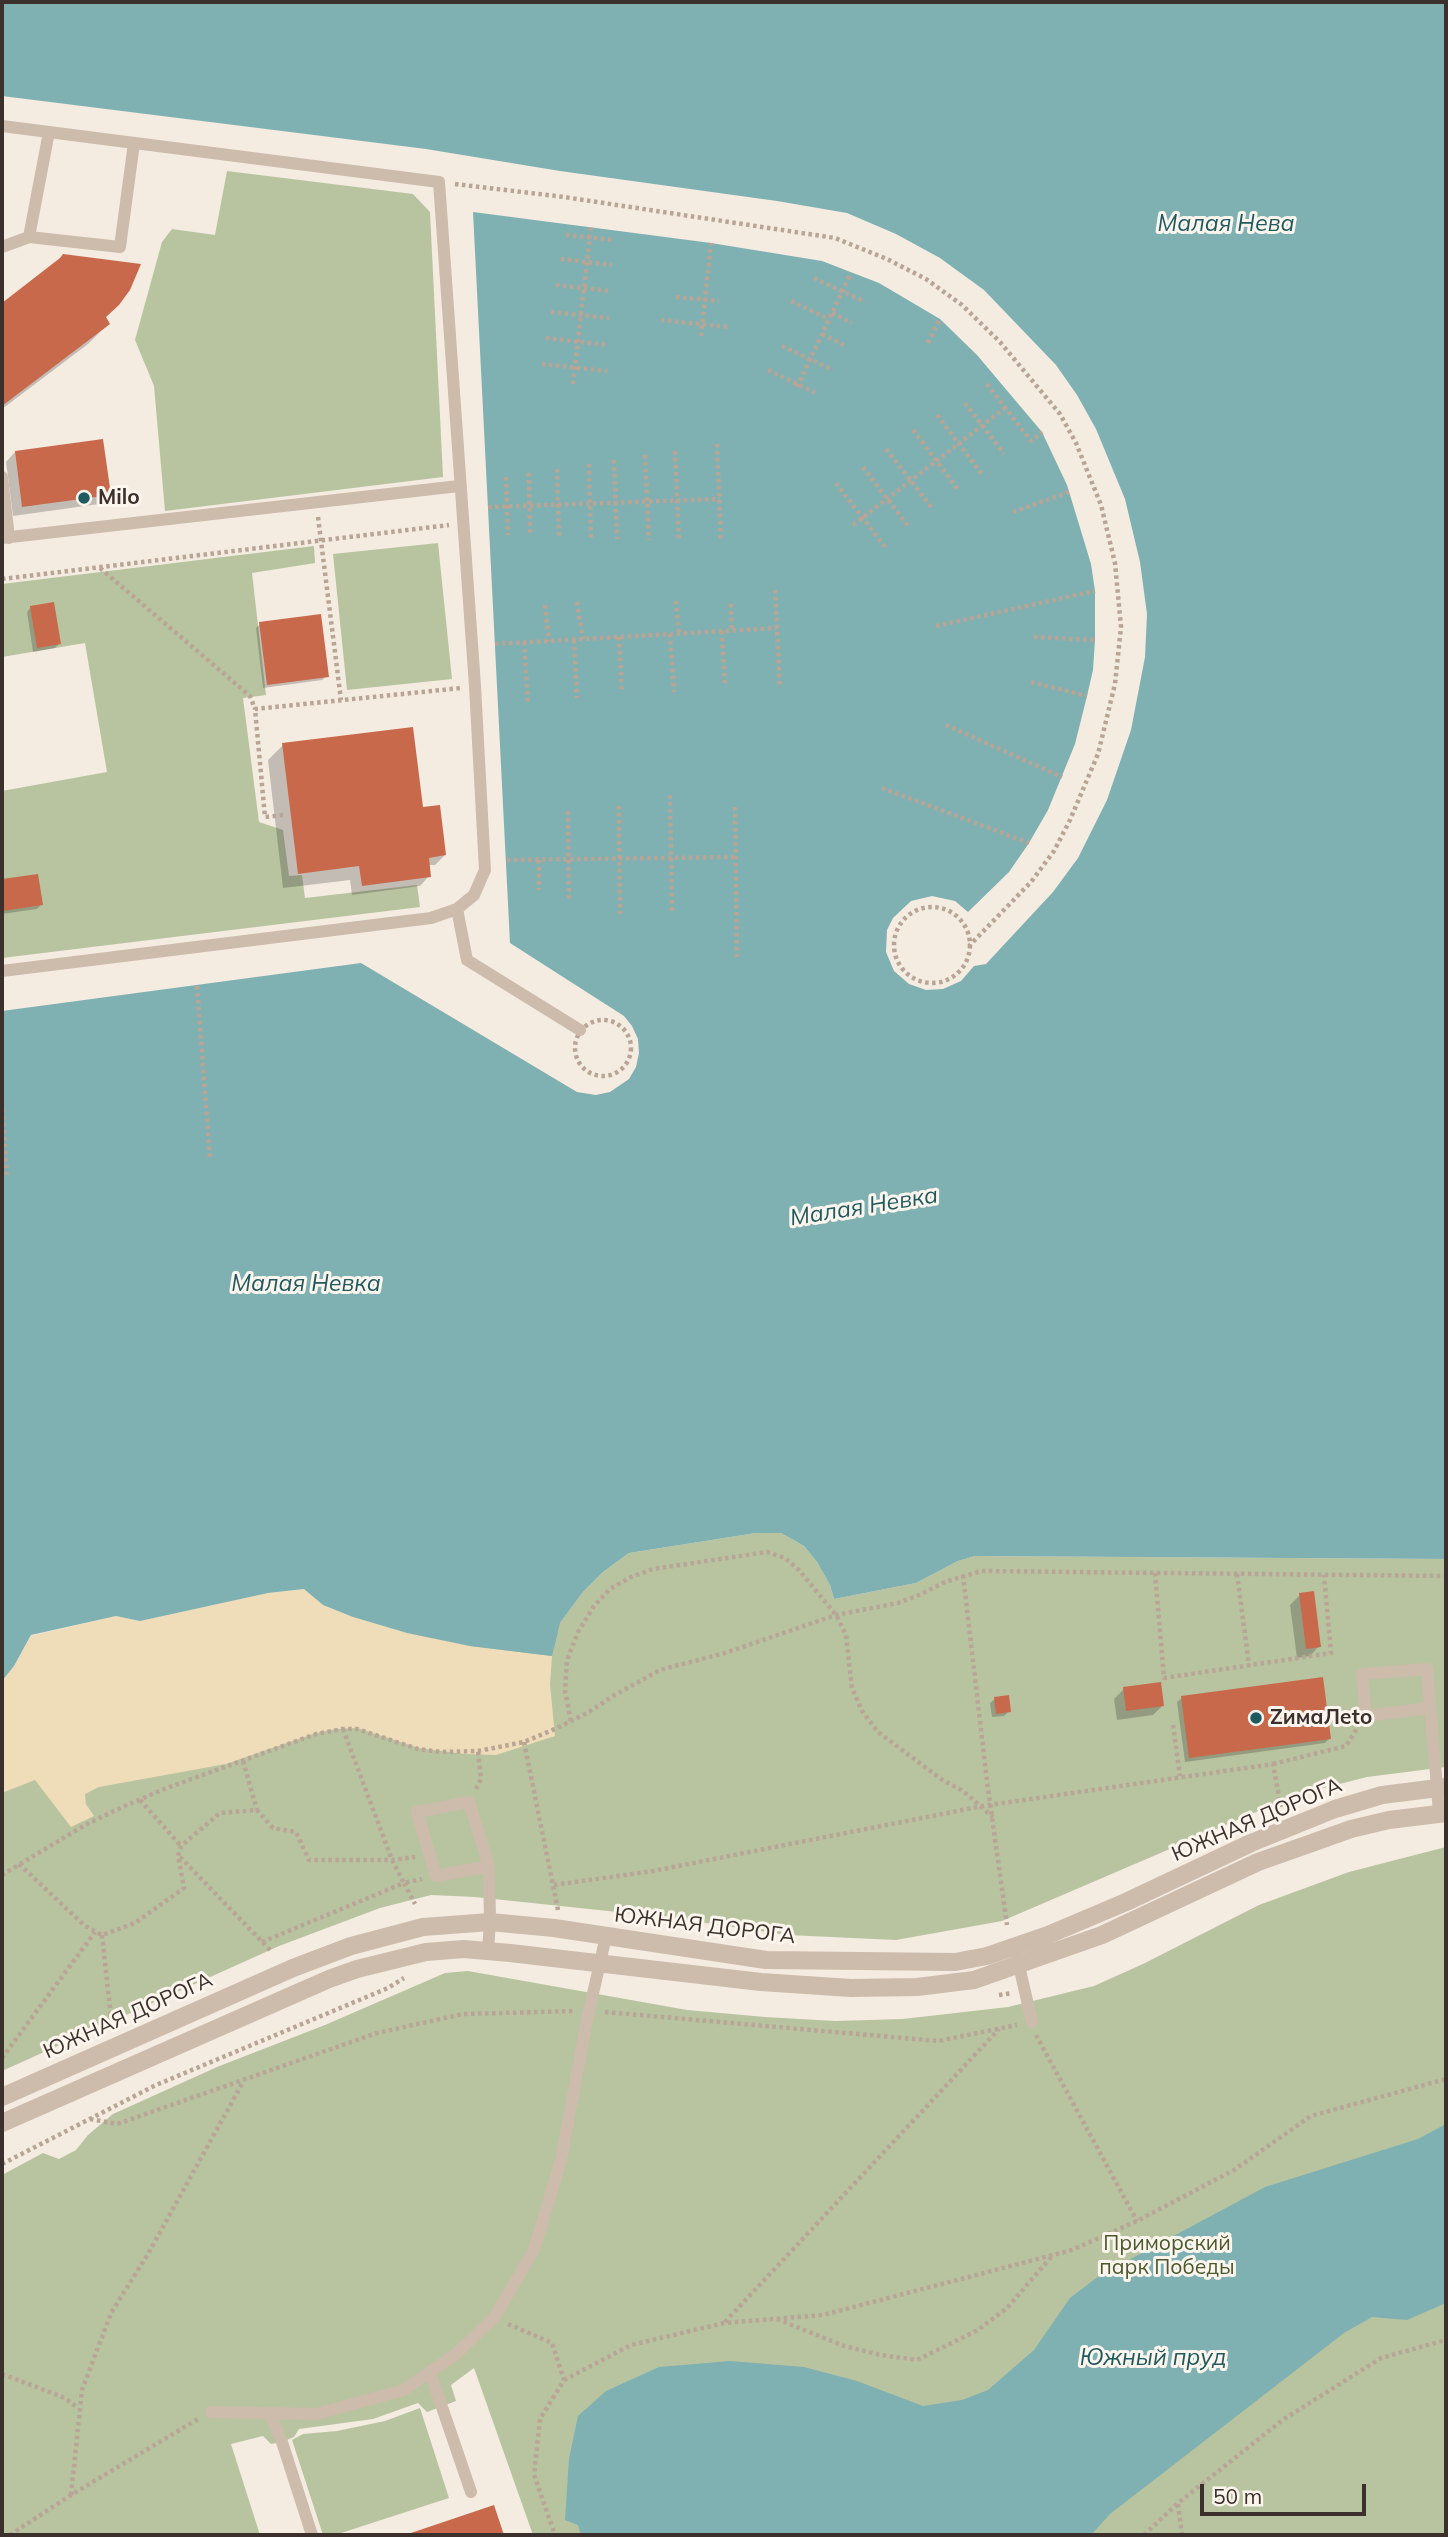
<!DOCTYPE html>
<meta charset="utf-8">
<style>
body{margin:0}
#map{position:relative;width:1448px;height:2537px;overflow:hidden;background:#f4ebe1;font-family:Mulish,sans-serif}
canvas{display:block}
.frame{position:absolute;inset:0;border:4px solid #3b302b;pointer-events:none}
.scale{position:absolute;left:1200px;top:2484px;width:166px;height:32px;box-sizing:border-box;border:4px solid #3b302b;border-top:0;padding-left:9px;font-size:21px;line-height:24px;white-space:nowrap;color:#3b302b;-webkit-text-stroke:5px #fbf5ee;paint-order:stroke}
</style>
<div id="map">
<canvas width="1448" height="2537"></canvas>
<div class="frame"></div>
<div class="scale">50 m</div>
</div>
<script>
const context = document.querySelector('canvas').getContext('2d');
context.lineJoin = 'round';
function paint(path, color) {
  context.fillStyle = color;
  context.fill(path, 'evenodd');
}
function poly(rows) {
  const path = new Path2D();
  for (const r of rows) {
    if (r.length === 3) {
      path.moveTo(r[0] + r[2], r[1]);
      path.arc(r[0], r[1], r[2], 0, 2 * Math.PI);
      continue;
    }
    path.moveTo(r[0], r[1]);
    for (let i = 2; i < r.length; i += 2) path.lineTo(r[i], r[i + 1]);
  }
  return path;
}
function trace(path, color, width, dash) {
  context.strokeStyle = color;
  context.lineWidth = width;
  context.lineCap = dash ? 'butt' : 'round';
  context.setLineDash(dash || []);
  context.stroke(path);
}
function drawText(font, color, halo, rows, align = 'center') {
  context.font = font + ' Mulish,sans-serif';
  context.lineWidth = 6;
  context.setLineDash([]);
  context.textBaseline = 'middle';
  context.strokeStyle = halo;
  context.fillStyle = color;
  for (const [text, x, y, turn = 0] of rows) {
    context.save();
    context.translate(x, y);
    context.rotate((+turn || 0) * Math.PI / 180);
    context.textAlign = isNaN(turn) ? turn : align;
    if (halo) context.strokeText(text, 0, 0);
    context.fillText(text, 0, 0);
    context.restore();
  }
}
paint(poly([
 [227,171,413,194,430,212,443,477,165,511,154,386,135,340,162,242,172,229,215,235],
 [438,543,452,679,347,690,333,554],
 [314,546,315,563,252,573,266,695,243,698,259,822,283,830,289,876,302,875,305,898,417,885,420,907,2,958,2,791,107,772,85,643,2,657,2,584],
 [756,1533,781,1533,804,1546,817,1562,830,1585,834,1599,916,1583,958,1561,975,1556,1446,1559,1446,1767,1367,1777,1320,1789,1277,1803,1002,1921,896,1940,788,1935,665,1917,475,1897,431,1895,380,1908,279,1946,2,2071,2,1681,407,1633,470,1646,560,1623,583,1592,603,1572,629,1553],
 [1446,1847,1446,2535,533,2535,474,2368,451,2385,456,2401,427,2412,418,2403,373,2419,299,2429,294,2437,282,2442,271,2444,263,2436,231,2444,260,2535,2,2535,2,2175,43,2153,59,2159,76,2150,88,2135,113,2114,217,2067,325,2025,445,1973,468,1971,687,2010,765,2017,835,2021,903,2019,1008,2007,1094,1986,1143,1964,1259,1905,1349,1872],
 [420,2408,449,2498,335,2535,323,2535,292,2440,303,2434,337,2431,385,2421]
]), '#b8c4a0');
paint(poly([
 [305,1589,323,1605,353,1617,407,1633,470,1646,552,1656,550,1684,555,1736,496,1755,464,1754,419,1748,357,1728,336,1729,316,1733,226,1764,99,1787,85,1794,86,1804,94,1816,71,1827,35,1780,2,1793,2,1681,14,1666,31,1636,116,1616,140,1621,268,1593]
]), '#efdcb8');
paint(poly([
 [2,2,1446,2,1446,1559,975,1556,958,1561,916,1583,834,1599,830,1585,817,1562,804,1546,781,1533,756,1533,629,1553,603,1572,583,1592,560,1623,552,1656,470,1646,407,1633,353,1617,323,1605,304,1589,268,1593,140,1621,116,1616,31,1635,14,1666,2,1681,2,1011,361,963,577,1092,596,1095,610,1092,629,1079,636,1067,639,1053,638,1039,632,1026,624,1016,510,943,473,212,711,243,822,261,879,283,940,319,977,355,1042,432,1067,485,1091,564,1095,591,1095,640,1093,670,1087,696,1075,744,1048,810,1029,843,1009,872,968,912,955,901,932,896,911,901,893,918,887,930,886,952,894,971,909,984,926,990,943,989,961,981,974,966,986,964,1053,892,1078,858,1107,800,1131,730,1145,657,1147,614,1140,562,1125,499,1096,429,1077,395,1056,365,984,290,940,258,896,234,847,213,777,201,560,171,426,149,2,96],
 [1446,2124,1446,2303,1407,2320,1372,2317,1344,2333,1110,2514,1091,2535,581,2535,578,2525,565,2520,569,2459,578,2416,606,2391,659,2367,730,2361,804,2367,857,2381,923,2406,962,2400,988,2390,1034,2350,1070,2298,1099,2276,1265,2187,1418,2139]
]), '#7fb0b2');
paint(poly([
 [53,266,108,324,88,344,2,409,2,305],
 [15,452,109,494,99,504,13,516,6,462],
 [31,607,59,644,55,648,33,652,27,612],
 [260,624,327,676,322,680,263,688,256,628],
 [283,745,421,809,445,855,435,865,428,865,429,876,420,886,352,895,350,880,283,888,268,760],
 [37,876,41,905,37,909,2,914,2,881],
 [1300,1595,1319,1646,1310,1656,1297,1658,1290,1605],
 [1124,1689,1163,1705,1153,1715,1117,1720,1114,1699],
 [1182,1698,1330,1738,1325,1743,1185,1762,1177,1702],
 [995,1699,1009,1711,1004,1716,992,1717,990,1703]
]), '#0003');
paint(poly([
 [63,254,141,264,130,290,119,305,106,317,110,324,2,406,2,303,60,258],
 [103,439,111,495,22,507,15,451],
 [54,602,61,644,37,648,30,606],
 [321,614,329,677,267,685,259,622],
 [413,727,423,807,440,805,446,855,429,858,431,877,362,886,359,866,298,874,282,743],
 [38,874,43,905,2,911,2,879],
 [1314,1591,1321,1647,1306,1649,1299,1593],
 [1323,1677,1331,1739,1189,1758,1181,1696],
 [1161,1682,1164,1706,1126,1711,1123,1687],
 [1009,1695,1011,1712,996,1714,994,1697],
 [494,2505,504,2535,405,2535]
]), '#c8694b');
trace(poly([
 [455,184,564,197,835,238,887,259,926,279,962,305,1000,342,1060,414,1076,443,1101,505,1115,563,1121,627,1115,684,1098,754,1070,820,1054,851,1031,882,969,946],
 [566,235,613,240],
 [561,259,612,265],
 [814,278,865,302],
 [556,285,611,291],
 [676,297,719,301],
 [791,301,829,319],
 [551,312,609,318],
 [832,313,852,323],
 [661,320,728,327],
 [822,334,844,345],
 [701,336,711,243],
 [546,338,608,345],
 [928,343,940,319],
 [782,346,833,370],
 [542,364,607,371],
 [768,370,818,394],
 [573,384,591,227],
 [987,384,1031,441,1042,432],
 [797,387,851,273],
 [965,403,1004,454],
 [937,415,982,474],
 [913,430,959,491],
 [717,444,721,542],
 [886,449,932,508],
 [675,451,679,541],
 [645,455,649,540],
 [614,460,617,539],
 [589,464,591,538],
 [863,467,908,526],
 [557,469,559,537],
 [529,473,530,535],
 [506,477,508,535],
 [836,483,885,547],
 [488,507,720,499],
 [1013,512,1069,492],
 [318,517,341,700],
 [853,525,1005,408],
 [100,568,250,696,255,709],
 [2,579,449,525],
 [775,590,780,688],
 [676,601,679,633],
 [577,602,583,639],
 [731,604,732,630],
 [545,605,549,641],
 [936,626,1095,591],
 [722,631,725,687],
 [670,634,674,692],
 [619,637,622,693],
 [1034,637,1095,640],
 [574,640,577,698],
 [524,642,528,703],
 [495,644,777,628],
 [1031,682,1087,696],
 [946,725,1062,777],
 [882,788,1029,843],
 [670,795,672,911],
 [619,806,620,914],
 [735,807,737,957],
 [568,811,569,901],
 [283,815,265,817,255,709,461,688],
 [507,860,736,857],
 [539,860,539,890],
 [932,945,38],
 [197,986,210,1159],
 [603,1048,28],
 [2,1102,7,1175],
 [1155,1573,1164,1678,1331,1653,1324,1575],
 [1237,1574,1249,1665],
 [963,1575,987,1781,1007,1925],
 [571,1721,565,1691,567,1660,578,1632,594,1606,610,1589,631,1577,653,1569,767,1552,785,1558,799,1570,836,1615,846,1635,852,1688,862,1711,878,1732,941,1779,963,1791,993,1817],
 [1173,1725,1180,1776],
 [343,1729,392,1860,404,1883,422,1879],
 [524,1742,558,1910],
 [243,1761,257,1810],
 [1273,1764,1346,1746,1358,1727],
 [476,1789,481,1779,478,1751],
 [140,1800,181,1846],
 [180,1857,272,1952],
 [19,1864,85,1926,102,1935,135,1923,184,1888,178,1856,181,1846,220,1813,257,1810,273,1828,296,1832,309,1860,392,1860,415,1857],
 [2,1875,85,1825,118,1809,164,1789,316,1734,343,1729,357,1729,418,1749,441,1752,478,1751,524,1742,555,1729,589,1712,613,1696,660,1670,725,1653,836,1615,898,1603,919,1595,945,1582,981,1571,1446,1576],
 [554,1885,653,1871,983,1806,1273,1764,1281,1807],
 [102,1935,112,2026],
 [262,1942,404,1883,415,1904],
 [999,1995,1012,1993],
 [605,2012,938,2041,1017,2025],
 [1036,2035,1137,2221],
 [2,2058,95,1932],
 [90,2119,117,2124,377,2033,463,2014,575,2011],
 [2,2164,156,2085,388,1988,404,1978],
 [777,2319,844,2346,881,2355,917,2360,978,2330,1007,2308,1052,2256],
 [725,2322,999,2029],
 [508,2324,552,2343,564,2380,540,2419,534,2475,555,2535],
 [2,2374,65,2398,78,2408],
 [564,2380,631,2345,724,2323,823,2315,1072,2250,1137,2221,1234,2170,1311,2116,1446,2079],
 [71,2495,82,2390,111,2313,148,2254,243,2082],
 [1178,2504,1182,2535],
 [10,2535,71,2495,198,2419],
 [1144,2535,1178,2503,1284,2419,1381,2358,1446,2340]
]), '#b9a596', 4.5, [3.5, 3.5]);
trace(poly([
 [2,126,439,182,475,686,485,870,474,895,457,909,431,918,2,971],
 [29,237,49,132],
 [2,247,29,237,120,247,134,143],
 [2,477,9,538],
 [2,538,459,486],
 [457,909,467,960,580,1030],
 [1430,1708,1366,1716,1362,1674,1427,1669,1436,1775,1439,1813],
 [488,1951,490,1922,489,1866,469,1802,417,1812,436,1876,489,1866],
 [1017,1957,1032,2022],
 [430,2372,471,2492],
 [211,2412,316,2414,404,2390,456,2354,494,2318,534,2250,561,2160,587,2020,606,1936],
 [270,2414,282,2442,312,2535]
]), '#cdbbac', 12);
trace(poly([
 [2,2097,293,1968,351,1946,423,1927,490,1922,554,1928,766,1960,955,1962,987,1956,1048,1935,1126,1902,1251,1843,1335,1809,1382,1795,1446,1787],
 [2,2123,329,1979,357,1969,426,1952,464,1949,510,1953,761,1982,851,1988,917,1987,974,1980,1102,1935,1258,1862,1309,1844,1351,1829,1389,1820,1446,1813]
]), '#cdbbac', 18);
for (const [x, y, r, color] of [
 [84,498,7,"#1f5a5e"],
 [1256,1718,7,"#1f5a5e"]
]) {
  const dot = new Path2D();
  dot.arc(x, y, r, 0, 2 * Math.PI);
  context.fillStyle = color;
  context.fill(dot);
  trace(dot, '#fbf5ee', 2.5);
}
drawText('bold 21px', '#3b302b', '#fbf5ee', [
 ["Milo",98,498],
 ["ZимаЛеtо",1270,1718]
], 'left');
drawText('21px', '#3b302b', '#fbf5ee', [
 ["ЮЖНАЯ ДОРОГА",1257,1820,-23],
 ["ЮЖНАЯ ДОРОГА",705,1926,7],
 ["ЮЖНАЯ ДОРОГА",128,2016,-24]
]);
drawText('21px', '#4a5a2e', '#fbf5ee', [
 ["Приморский",1167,2244],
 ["парк Победы",1167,2268]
]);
drawText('italic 23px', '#1f5a5e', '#fbf5ee', [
 ["Малая Нева",1226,224],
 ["Малая Невка",864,1207,-9],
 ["Малая Невка",306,1284],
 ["Южный пруд",1153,2358]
]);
</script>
